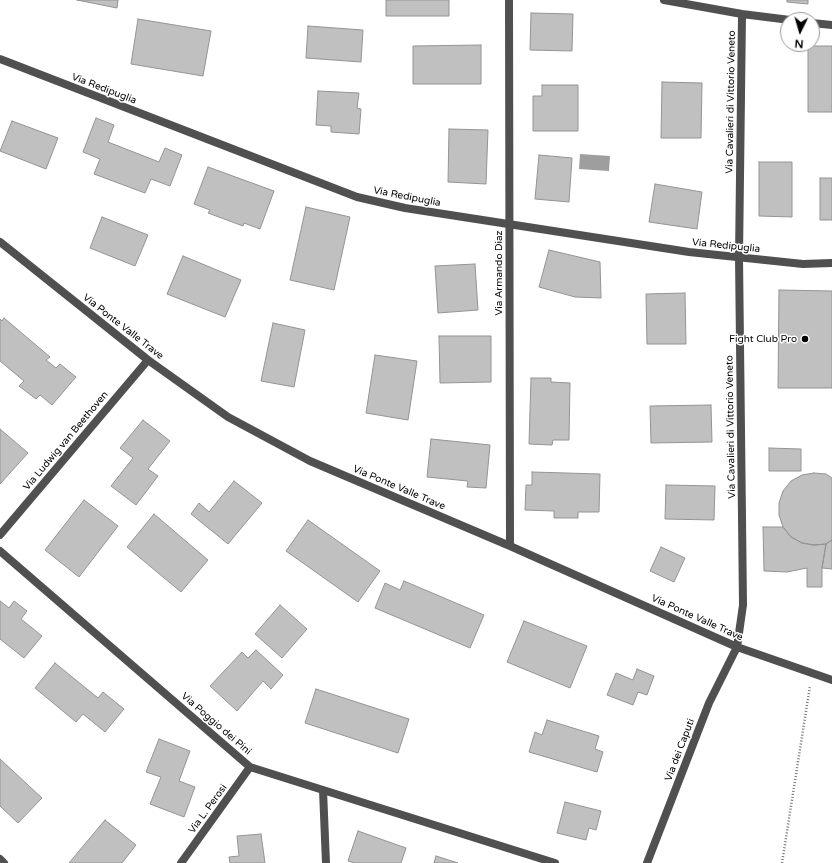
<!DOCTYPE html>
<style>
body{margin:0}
#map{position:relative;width:832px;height:863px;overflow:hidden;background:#fff;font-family:"Varela Round",sans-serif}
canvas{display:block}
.north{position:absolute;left:780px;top:12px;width:40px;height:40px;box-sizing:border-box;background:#fff;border:1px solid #999;border-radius:50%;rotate:185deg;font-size:11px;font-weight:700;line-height:16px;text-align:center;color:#000}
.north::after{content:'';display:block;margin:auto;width:14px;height:18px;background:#000;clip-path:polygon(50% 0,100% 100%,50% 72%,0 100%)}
</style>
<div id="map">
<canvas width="832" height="863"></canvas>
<div class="north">N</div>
</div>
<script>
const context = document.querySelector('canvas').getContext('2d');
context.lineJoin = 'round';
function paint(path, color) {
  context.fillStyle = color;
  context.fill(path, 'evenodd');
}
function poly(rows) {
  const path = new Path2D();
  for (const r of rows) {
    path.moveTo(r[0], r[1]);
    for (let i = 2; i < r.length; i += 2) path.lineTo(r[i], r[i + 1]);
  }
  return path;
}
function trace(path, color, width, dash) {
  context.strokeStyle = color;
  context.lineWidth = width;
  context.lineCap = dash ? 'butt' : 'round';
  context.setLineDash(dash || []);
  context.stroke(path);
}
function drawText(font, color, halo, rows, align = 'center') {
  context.font = font + ' "Varela Round",sans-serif';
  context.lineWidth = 3;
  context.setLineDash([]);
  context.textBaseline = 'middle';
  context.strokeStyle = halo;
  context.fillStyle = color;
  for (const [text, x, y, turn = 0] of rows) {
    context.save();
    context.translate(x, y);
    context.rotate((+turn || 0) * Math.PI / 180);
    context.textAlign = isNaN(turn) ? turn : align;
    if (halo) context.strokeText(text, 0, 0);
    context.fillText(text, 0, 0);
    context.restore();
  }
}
paint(poly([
 [580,154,610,156,609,171,579,169]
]), '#9e9e9e');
const building = poly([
 [77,0,118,0,117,8,77,0],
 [386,0,449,0,449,16,386,16,386,0],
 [787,0,808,0,808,4,787,2,787,0],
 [531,13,573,14,572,51,530,50,531,13],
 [138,19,211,31,203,76,131,64,138,19],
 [308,26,363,30,361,62,306,58,308,26],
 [481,45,481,84,413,84,413,46,481,45],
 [808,46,832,46,832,112,808,112,808,46],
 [662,82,702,83,701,138,661,138,662,82],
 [542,85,578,85,578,131,533,131,533,96,542,96,542,85],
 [318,91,359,93,357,108,361,109,359,134,331,132,331,126,316,125,318,91],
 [96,118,114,125,108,142,159,162,165,148,182,155,170,186,151,179,145,193,94,174,100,159,83,152,96,118],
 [12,121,58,138,46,169,0,151,12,121],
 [449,129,488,130,486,184,448,182,449,129],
 [539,155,572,158,569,202,535,199,539,155],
 [759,162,792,162,792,217,759,216,759,162],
 [208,167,274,191,260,229,244,223,243,226,208,213,210,210,194,204,208,167],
 [820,178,832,178,832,220,820,220,820,178],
 [655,184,702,192,697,229,649,222,655,184],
 [306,207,350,217,334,290,290,280,306,207],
 [102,217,148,235,135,266,90,248,102,217],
 [549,250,600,262,601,298,575,297,539,287,549,250],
 [183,256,241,280,225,317,167,294,183,256],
 [475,264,478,310,438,313,435,266,475,264],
 [779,290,832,291,832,388,778,388,779,290],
 [685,293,686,344,647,344,646,294,685,293],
 [4,318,50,357,46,360,56,368,60,364,76,377,52,405,40,395,36,399,19,386,24,381,0,361,0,319,2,321,4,318],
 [273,323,305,330,294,387,261,381,273,323],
 [439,336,491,336,491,382,440,383,439,336],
 [375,355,417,361,408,420,366,413,375,355],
 [531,378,551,378,551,382,570,383,569,440,553,440,552,445,529,444,531,378],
 [711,405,712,442,651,443,650,406,711,405],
 [143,420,170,441,148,469,158,476,136,505,111,486,133,458,120,448,143,420],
 [0,429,28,453,0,484,0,429],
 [431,439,490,445,486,488,467,487,468,481,427,477,431,439],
 [769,448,801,449,801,471,769,471,769,448],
 [532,472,600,474,599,512,578,512,578,518,554,518,554,511,525,510,526,485,532,485,532,472],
 [814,473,826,474,832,478,832,540,826,544,814,545,802,543,791,537,783,527,779,515,779,503,783,491,791,481,802,475,814,473],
 [234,481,262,503,228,544,191,514,199,503,209,512,234,481],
 [666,485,715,486,714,520,665,519,666,485],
 [84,500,118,526,79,577,45,550,84,500],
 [154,514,208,560,181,592,127,547,154,514],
 [308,520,380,571,358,602,286,551,308,520],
 [763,527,783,527,791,537,802,543,814,545,826,544,822,568,822,587,807,587,807,568,787,572,764,571,763,527],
 [832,540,832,569,822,568,826,544,832,540],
 [661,547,685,558,674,582,650,571,661,547],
 [404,581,484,615,470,648,375,608,385,583,400,590,404,581],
 [0,601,9,608,14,601,27,611,21,619,42,636,24,658,0,639,0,601],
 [280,605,307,629,282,658,255,634,280,605],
 [524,621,587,646,570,688,507,662,524,621],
 [256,650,283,675,271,689,263,681,237,711,210,686,242,652,248,658,256,650],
 [55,663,98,698,103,692,124,709,105,732,83,714,76,722,35,688,55,663],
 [637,669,654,676,647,695,638,692,633,705,607,695,616,673,633,680,637,669],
 [316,689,409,719,398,753,305,723,316,689],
 [547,720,599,736,595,749,603,752,597,772,529,752,535,732,542,735,547,720],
 [159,739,190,751,179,781,195,787,184,817,150,804,161,777,146,772,159,739],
 [0,759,42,798,18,823,0,806,0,759],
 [565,802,601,811,596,830,589,828,586,840,557,833,565,802],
 [105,820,136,845,122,863,69,863,105,820],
 [358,831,406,848,401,863,355,863,348,861,358,831],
 [261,834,265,863,230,863,229,857,239,856,237,836,261,834],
 [436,856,458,863,434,863,436,856]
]);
paint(building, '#c0c0c0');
trace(building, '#949494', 1);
trace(poly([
 [782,863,810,686]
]), '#727272', 2.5, [1, 2]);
trace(poly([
 [509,0,510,546],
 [664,0,742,14,790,20],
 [812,23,832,25],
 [0,59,357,197,405,208,689,252,803,264,832,263],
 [0,242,148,360,228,417,310,461,510,546,737,647,832,680],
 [0,535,148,360],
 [0,551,250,767,555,863],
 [323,790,326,863],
 [0,859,4,863],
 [181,863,250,767],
 [647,863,709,703,737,647,743,605,739,257,742,14]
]), '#505050', 8);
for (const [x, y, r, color] of [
 [805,339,4,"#000"]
]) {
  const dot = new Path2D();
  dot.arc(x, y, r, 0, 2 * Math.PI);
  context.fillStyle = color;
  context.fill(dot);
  trace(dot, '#fff', 1.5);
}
drawText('10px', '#000', '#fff', [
 ["Via Redipuglia",104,89,21],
 ["Via Cavalieri di Vittorio Veneto",731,102,-89],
 ["Via Redipuglia",407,197,11],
 ["Via Redipuglia",726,246,6],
 ["Via Armando Diaz",499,273,-90],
 ["Via Ponte Valle Trave",123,327,38],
 ["Via Cavalieri di Vittorio Veneto",731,427,-91],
 ["Via Ludwig van Beethoven",66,441,-50],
 ["Via Ponte Valle Trave",399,488,23],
 ["Via Ponte Valle Trave",697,618,24],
 ["Via Poggio dei Pini",216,724,41],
 ["Via dei Caputi",680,750,-69],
 ["Via L. Perosi",208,809,-54]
]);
drawText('10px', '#000', '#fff', [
 ["Fight Club Pro",797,339]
], 'right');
</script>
